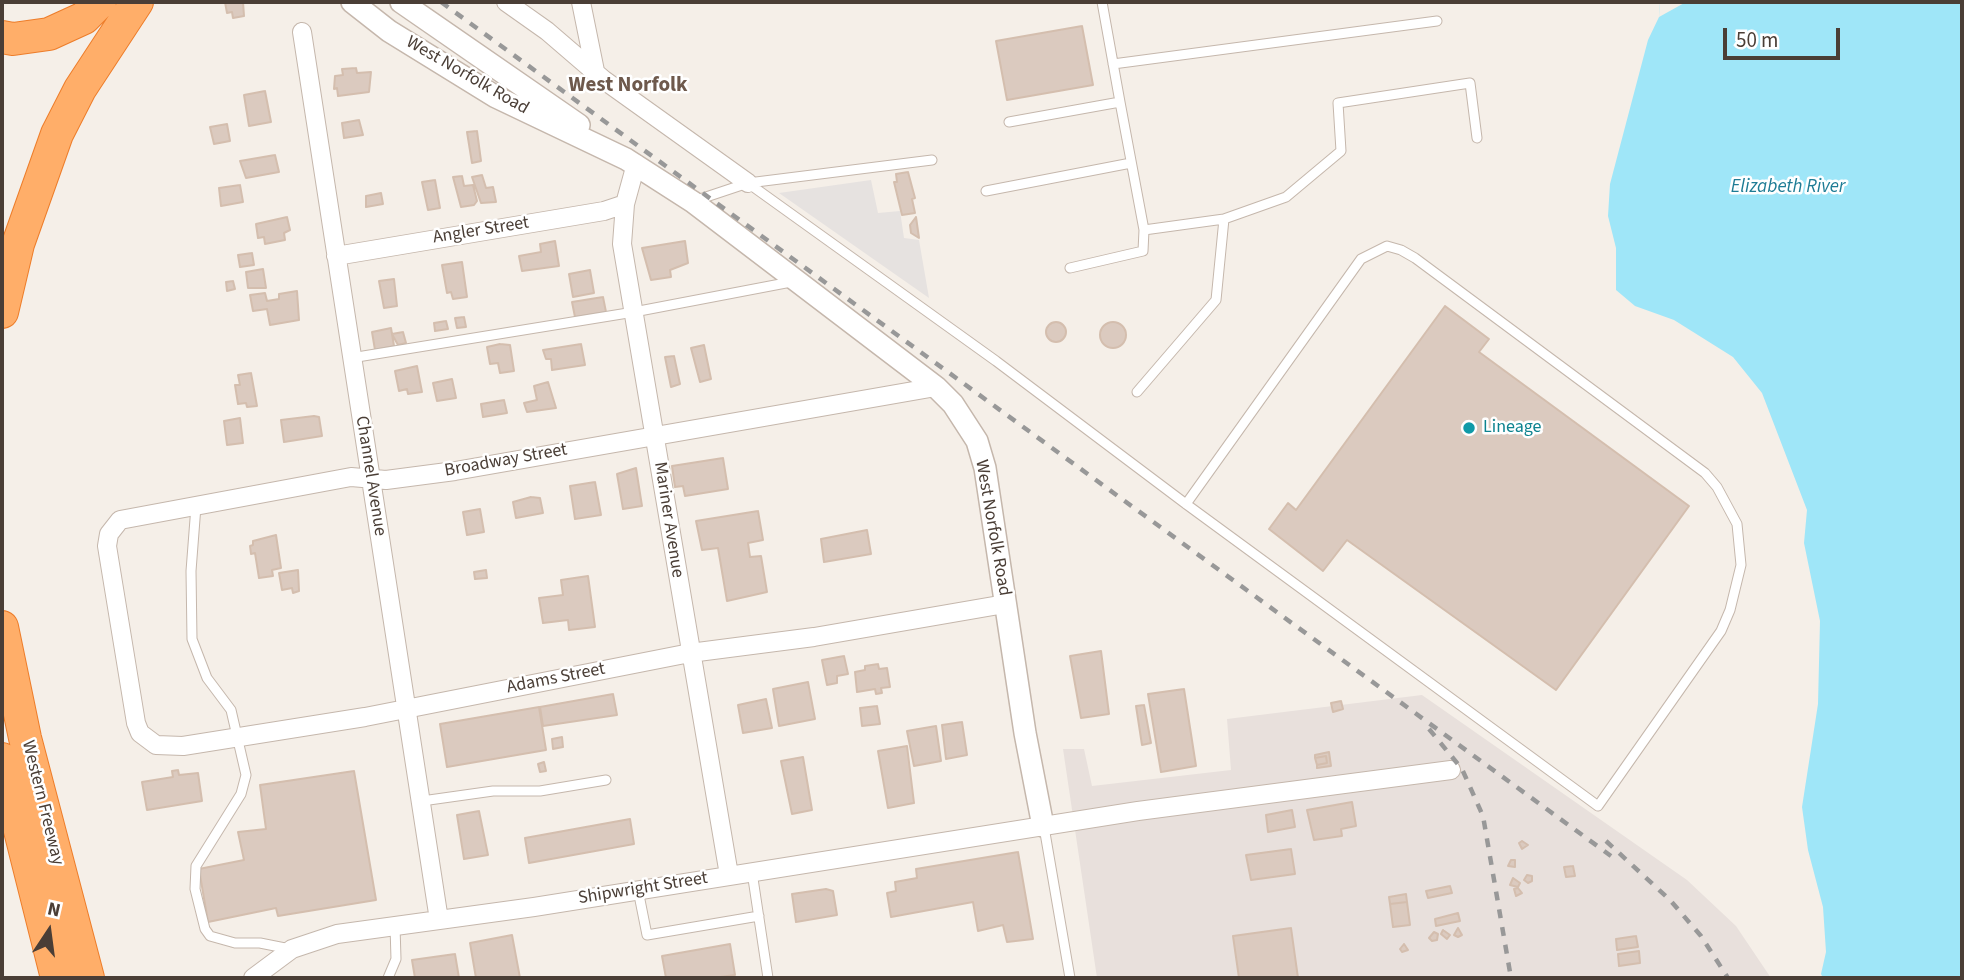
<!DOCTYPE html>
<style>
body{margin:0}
#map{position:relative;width:1964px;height:980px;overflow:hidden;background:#f5efe8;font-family:"Source Sans 3",sans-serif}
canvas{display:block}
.frame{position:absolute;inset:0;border:4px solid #4a3e36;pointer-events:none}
.north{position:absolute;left:14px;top:896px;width:70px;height:70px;-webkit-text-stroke:5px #fff;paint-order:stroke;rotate:13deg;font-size:19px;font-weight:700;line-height:28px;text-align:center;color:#4a3e36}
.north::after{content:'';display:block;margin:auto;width:24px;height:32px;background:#4a3e36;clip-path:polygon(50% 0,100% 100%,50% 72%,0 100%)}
.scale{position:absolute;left:1723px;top:28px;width:117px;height:32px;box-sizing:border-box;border:4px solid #4a3e36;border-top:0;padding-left:9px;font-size:21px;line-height:24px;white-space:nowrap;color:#4a3e36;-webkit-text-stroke:5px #fff;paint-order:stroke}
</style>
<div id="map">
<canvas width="1964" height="980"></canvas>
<div class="frame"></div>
<div class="north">N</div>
<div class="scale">50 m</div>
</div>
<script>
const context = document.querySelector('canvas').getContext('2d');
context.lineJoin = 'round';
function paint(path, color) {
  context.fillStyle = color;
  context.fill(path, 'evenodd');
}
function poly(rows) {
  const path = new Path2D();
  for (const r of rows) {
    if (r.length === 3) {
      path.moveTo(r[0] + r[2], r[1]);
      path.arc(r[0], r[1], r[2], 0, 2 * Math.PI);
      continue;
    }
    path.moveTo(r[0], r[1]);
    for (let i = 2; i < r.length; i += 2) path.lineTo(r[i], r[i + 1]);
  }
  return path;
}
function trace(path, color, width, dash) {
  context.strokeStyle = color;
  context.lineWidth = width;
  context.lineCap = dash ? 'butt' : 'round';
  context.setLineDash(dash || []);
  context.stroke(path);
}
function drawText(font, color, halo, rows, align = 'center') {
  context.font = font + ' "Source Sans 3",sans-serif';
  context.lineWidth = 5;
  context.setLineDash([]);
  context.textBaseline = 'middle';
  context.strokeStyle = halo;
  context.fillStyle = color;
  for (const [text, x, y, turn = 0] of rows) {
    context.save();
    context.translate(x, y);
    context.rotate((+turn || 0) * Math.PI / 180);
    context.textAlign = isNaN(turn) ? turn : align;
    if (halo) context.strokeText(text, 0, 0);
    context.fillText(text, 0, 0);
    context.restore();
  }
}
paint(poly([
 [1422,695,1687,880,1736,926,1771,978,1097,978,1063,749,1084,749,1092,786,1231,770,1227,719]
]), '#e8e0dc');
paint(poly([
 [871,180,878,213,900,211,904,238,919,240,929,298,779,193]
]), '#e6e2e0');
paint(poly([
 [1660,2,1962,2,1962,978,1823,978,1821,974,1826,952,1823,907,1808,850,1802,807,1818,704,1820,621,1804,543,1807,510,1762,393,1733,357,1674,320,1635,306,1616,290,1616,248,1608,216,1610,184,1648,40,1659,17]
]), '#9fe6f8');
paint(poly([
 [1660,2,1686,2,1659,17]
]), '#f5efe8');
const building = poly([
 [225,2,243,2,244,16,233,18,232,12,227,13,225,2],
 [1082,26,1093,85,1007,100,996,41,1082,26],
 [356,68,357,73,371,72,369,92,338,96,337,88,334,89,335,76,343,75,342,69,356,68],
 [265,91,271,122,249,126,244,95,265,91],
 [359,120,363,135,344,138,342,123,359,120],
 [227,124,230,141,214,144,210,127,227,124],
 [477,131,481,161,472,163,467,132,477,131],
 [275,155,279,172,246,178,240,161,275,155],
 [908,172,915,198,912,199,915,213,902,215,894,182,897,182,896,174,908,172],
 [482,175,486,188,493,187,496,202,481,203,472,177,482,175],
 [462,176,464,186,473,185,477,201,474,205,461,207,453,177,462,176],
 [435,180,440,208,428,210,422,182,435,180],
 [240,185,243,202,221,206,219,188,240,185],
 [381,193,383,204,366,207,366,196,381,193],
 [287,217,290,230,284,233,285,240,265,244,264,237,258,238,256,224,287,217],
 [916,217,919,238,911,233,910,225,916,217],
 [555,241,559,266,522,271,519,256,541,252,540,244,555,241],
 [685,241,688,263,670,270,671,277,651,280,642,248,685,241],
 [252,253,254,265,240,267,238,255,252,253],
 [462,262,467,297,453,299,451,292,447,293,442,265,462,262],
 [263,269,266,288,248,288,246,272,263,269],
 [590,270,594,293,573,297,569,274,590,270],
 [394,279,397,306,384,308,379,281,394,279],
 [233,281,235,289,227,291,226,282,233,281],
 [297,291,299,320,270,325,267,309,253,311,250,295,265,293,267,301,279,299,279,294,297,291],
 [603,297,606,312,575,317,572,302,603,297],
 [1445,306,1489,339,1479,352,1689,506,1556,690,1347,540,1323,571,1269,529,1288,503,1296,510,1445,306],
 [464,317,466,327,457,328,455,318,464,317],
 [446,321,448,329,435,331,434,323,446,321],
 [1113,335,13],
 [1056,332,10],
 [391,328,394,346,375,350,372,332,391,328],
 [403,332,406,343,398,345,392,334,403,332],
 [500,344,510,345,514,371,500,373,498,363,490,364,487,347,500,344],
 [581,344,585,365,552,370,551,359,546,359,543,350,581,344],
 [704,345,711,379,700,382,691,348,704,345],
 [674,356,680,384,671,387,665,357,674,356],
 [417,366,422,392,408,394,407,389,399,391,395,371,417,366],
 [251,373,257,406,247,407,246,403,238,404,235,385,240,385,238,375,251,373],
 [452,379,456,398,437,401,433,383,452,379],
 [548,382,556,408,527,412,524,403,537,400,534,386,548,382],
 [504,400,507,413,483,417,481,404,504,400],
 [314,416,319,417,322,436,284,442,281,420,314,416],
 [240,418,243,443,227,445,224,421,240,418],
 [723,458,728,489,685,496,683,486,675,487,672,466,723,458],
 [636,468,642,506,623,509,617,474,636,468],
 [595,482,601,515,575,519,570,486,595,482],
 [531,497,540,498,543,513,516,518,513,502,531,497],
 [480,509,484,532,467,535,463,512,480,509],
 [758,511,763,540,748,543,750,557,761,556,767,592,727,601,718,548,702,550,696,521,758,511],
 [867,530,871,554,824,562,821,539,867,530],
 [276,535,281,568,272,570,273,576,259,578,255,553,251,554,250,546,253,545,253,541,276,535],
 [298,570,299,591,293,593,292,588,282,590,279,573,298,570],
 [486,570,487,578,475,579,474,572,486,570],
 [588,576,595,627,569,630,568,620,543,623,539,598,563,595,561,580,588,576],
 [1101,651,1109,714,1081,718,1070,656,1101,651],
 [844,656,848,674,837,676,837,683,827,685,822,660,844,656],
 [878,664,879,669,887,668,890,687,881,688,882,693,876,694,875,689,857,692,855,672,865,670,865,666,878,664],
 [808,682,815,719,779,726,773,689,808,682],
 [1184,689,1196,766,1161,772,1148,694,1184,689],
 [613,694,617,715,543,726,540,707,613,694],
 [766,699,772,728,743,733,738,705,766,699],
 [1341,701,1343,709,1333,712,1331,703,1341,701],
 [1144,705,1151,743,1142,745,1136,706,1144,705],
 [877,706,880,724,862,726,860,708,877,706],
 [539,707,546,750,447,767,440,724,539,707],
 [962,722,967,755,946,759,942,725,962,722],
 [936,726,941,761,914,766,907,731,936,726],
 [562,737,563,747,553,749,552,739,562,737],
 [907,746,914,803,888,808,878,751,907,746],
 [1329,752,1331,766,1317,768,1317,765,1327,763,1326,756,1315,758,1315,755,1329,752],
 [1326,756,1327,763,1317,765,1315,758,1326,756],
 [803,757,812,810,792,814,781,761,803,757],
 [544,762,546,771,540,772,538,764,544,762],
 [178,770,179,775,198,773,202,801,147,810,142,782,173,777,172,771,178,770],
 [354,771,376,900,278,916,276,908,208,922,199,869,244,860,238,832,266,829,260,785,354,771],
 [1352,802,1356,826,1341,829,1342,836,1314,840,1307,810,1352,802],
 [1292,810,1295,827,1268,832,1266,815,1292,810],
 [479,811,488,855,464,859,457,815,479,811],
 [630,819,634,844,529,863,525,838,630,819],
 [1522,841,1528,845,1522,849,1519,843,1522,841],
 [1291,849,1295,874,1251,880,1246,855,1291,849],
 [1018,852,1033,939,1007,942,1003,925,978,931,973,902,891,917,887,893,896,891,895,882,917,878,916,869,1018,852],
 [1511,860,1515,860,1515,867,1508,866,1511,860],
 [1573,866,1575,876,1566,877,1564,867,1573,866],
 [1527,875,1532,876,1532,881,1528,883,1524,880,1527,875],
 [1513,878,1520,883,1518,887,1510,885,1513,878],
 [1450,886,1452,893,1428,898,1426,891,1450,886],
 [1518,888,1522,893,1516,896,1514,889,1518,888],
 [826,889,833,891,837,915,796,922,792,894,826,889],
 [1406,894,1407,902,1390,904,1389,897,1406,894],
 [1407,902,1410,925,1393,927,1390,904,1407,902],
 [1458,913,1460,921,1436,926,1435,919,1458,913],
 [1291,928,1298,978,1239,978,1233,936,1291,928],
 [1458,928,1462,935,1458,937,1454,935,1458,928],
 [1443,930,1450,935,1447,939,1441,934,1443,930],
 [1434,932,1438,934,1437,940,1432,941,1429,938,1434,932],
 [512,935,520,978,476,978,470,943,512,935],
 [1636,936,1638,947,1617,950,1616,939,1636,936],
 [730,944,735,975,713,978,666,978,662,956,730,944],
 [1404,944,1408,950,1402,952,1400,949,1404,944],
 [1639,951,1640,963,1619,966,1618,954,1639,951],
 [455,954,459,978,415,978,412,960,455,954]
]);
paint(building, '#dbcabf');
trace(building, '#d4beae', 2);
const service = poly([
 [1113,64,1437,21],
 [1120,102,1144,230,1224,219,1286,197,1341,151,1338,103,1470,83,1477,138],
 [1009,122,1120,102,1102,2],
 [748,183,996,361,1186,504,1598,806,1721,631,1730,610,1741,565,1737,524,1717,487,1705,473,1415,258,1401,250,1387,246,1361,259,1186,504],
 [986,191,1131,163],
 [694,201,748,183,932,160],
 [1070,268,1143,251,1144,230],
 [351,358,634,312,791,282],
 [1137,392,1216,300,1224,219],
 [196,506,191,571,192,639,207,678,231,710,246,775,241,794,196,866,195,889,205,929,210,936,235,943,260,943,290,949],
 [422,801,493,791,540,791,606,780],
 [1044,827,1070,978],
 [752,872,768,978],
 [638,890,647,935,759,916],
 [388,978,396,959,395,926]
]);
const minor = poly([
 [506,2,547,31,604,80,748,183],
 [581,2,595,71],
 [302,32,439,920],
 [636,164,625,204,622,244,729,875],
 [336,256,604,211,625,204],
 [936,387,455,471,386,480,351,477,120,520,109,534,107,546,136,723,140,733,156,745,183,746,365,717,690,653,814,637,1005,604],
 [253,978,292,949,337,934,534,907,1138,811,1451,770]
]);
const tertiary = poly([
 [352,2,389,31,496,97,626,159,693,202,936,387,953,404,977,441,985,468,1025,733,1043,826],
 [401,2,579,125]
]);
const motorway = poly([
 [2,37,13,39,49,34,84,18,100,2],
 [2,312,18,244,57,134,80,89,137,2],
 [2,627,25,738,88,978],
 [2,759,57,978]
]);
trace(service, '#c5b7ac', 11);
trace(minor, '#c5b7ac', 20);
trace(tertiary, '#c5b7ac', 24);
trace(motorway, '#ed7d2a', 34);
trace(service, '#fff', 9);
trace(minor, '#fff', 18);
trace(tertiary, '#fff', 21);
trace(motorway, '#ffae69', 32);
trace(poly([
 [441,2,1611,856],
 [1429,729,1462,769,1483,816,1511,978],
 [1606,841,1670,900,1701,936,1728,978]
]), '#989898', 4.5, [9, 9]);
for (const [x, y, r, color] of [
 [1469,428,7,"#0f9aa8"]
]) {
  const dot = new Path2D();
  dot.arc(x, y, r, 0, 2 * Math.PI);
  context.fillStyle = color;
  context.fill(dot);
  trace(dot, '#fff', 2.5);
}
drawText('18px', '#4a3e36', '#fff', [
 ["West Norfolk Road",467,76,30],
 ["Angler Street",481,231,-9],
 ["Broadway Street",506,461,-10],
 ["Channel Avenue",370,476,81],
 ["Mariner Avenue",668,520,81],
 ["West Norfolk Road",992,528,80],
 ["Adams Street",556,679,-11],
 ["Western Freeway",42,803,76],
 ["Shipwright Street",643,889,-9]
]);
drawText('18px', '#0d838f', '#fff', [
 ["Lineage",1483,428]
], 'left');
drawText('italic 19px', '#1e7c95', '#fff', [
 ["Elizabeth River",1788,188]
]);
drawText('bold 21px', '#6e594c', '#fff', [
 ["West Norfolk",628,86]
]);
</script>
